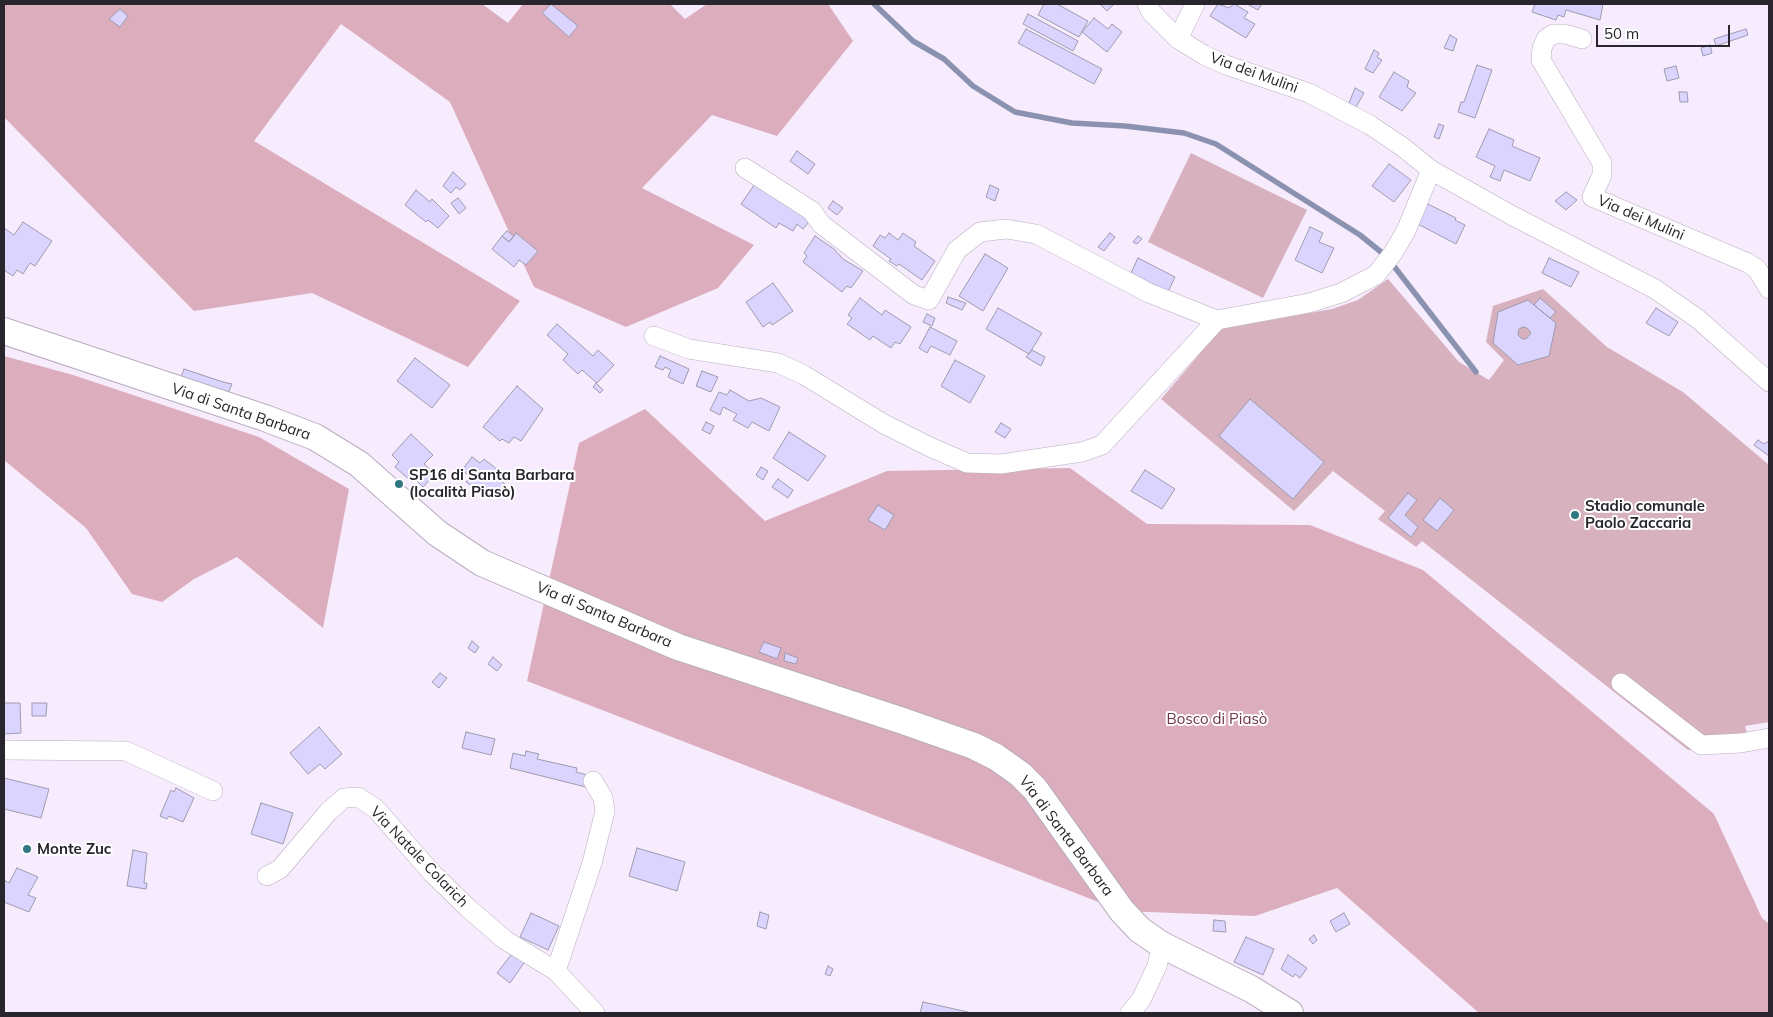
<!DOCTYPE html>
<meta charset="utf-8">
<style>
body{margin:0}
#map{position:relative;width:1773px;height:1017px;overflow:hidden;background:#f7ebfe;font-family:Mulish,sans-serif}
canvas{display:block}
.frame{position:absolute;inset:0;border:5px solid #29252c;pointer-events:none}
.scale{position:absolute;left:1596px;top:25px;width:134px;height:22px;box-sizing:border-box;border:2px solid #29252c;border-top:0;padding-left:6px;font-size:15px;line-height:18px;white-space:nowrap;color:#29252c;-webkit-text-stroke:4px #fefefe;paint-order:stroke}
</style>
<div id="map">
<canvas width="1773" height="1017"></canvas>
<div class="frame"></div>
<div class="scale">50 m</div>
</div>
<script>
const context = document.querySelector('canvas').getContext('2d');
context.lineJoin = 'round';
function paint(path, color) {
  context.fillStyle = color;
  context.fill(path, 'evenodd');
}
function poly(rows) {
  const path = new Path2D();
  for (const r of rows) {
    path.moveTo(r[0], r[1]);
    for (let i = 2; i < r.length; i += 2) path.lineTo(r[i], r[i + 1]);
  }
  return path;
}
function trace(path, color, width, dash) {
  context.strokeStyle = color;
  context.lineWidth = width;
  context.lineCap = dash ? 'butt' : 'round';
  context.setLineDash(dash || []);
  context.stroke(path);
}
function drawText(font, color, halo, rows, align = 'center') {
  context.font = font + ' Mulish,sans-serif';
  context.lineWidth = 4;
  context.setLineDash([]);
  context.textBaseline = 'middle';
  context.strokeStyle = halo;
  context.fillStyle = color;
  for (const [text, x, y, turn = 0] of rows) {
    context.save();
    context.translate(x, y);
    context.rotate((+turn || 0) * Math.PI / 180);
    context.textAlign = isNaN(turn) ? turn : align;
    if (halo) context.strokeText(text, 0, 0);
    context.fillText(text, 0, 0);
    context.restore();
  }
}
paint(poly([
 [1191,153,1307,210,1263,298,1148,242],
 [1388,279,1459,362,1489,380,1504,360,1486,342,1493,306,1543,289,1607,347,1683,392,1769,465,1769,722,1745,726,1751,747,1722,750,1688,750,1422,541,1416,547,1378,519,1385,511,1333,471,1294,511,1161,399,1221,329,1332,309,1358,300]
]), '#d7b1be');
paint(poly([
 [4,4,482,4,508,23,523,4,670,4,685,19,707,4,828,4,853,41,777,136,712,115,642,188,754,245,718,288,626,327,534,287,450,102,341,24,254,141,520,301,468,367,312,293,194,311,4,117],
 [4,356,73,375,259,437,349,489,323,628,237,557,194,579,162,602,132,594,86,528,4,460],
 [645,409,765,521,887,471,1070,468,1147,524,1310,525,1423,570,1714,814,1762,918,1769,924,1769,1013,1479,1013,1337,888,1255,916,1122,911,527,681,579,443]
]), '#dcadbc');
trace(poly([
 [874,4,913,41,944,59,973,86,1015,112,1072,123,1125,126,1184,133,1216,144,1360,235,1386,256,1476,372]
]), '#8b92b0', 5.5);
const building = poly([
 [551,4,578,26,569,37,542,13,551,4],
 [1044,4,1057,4,1088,21,1079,37,1038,15,1044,4],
 [1100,4,1114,4,1107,11,1100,4],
 [1218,4,1229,8,1234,4,1248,12,1244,18,1255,24,1246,38,1210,16,1218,4],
 [1247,4,1262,4,1258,10,1247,4],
 [1535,4,1603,4,1600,20,1566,10,1564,17,1558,15,1556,20,1532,12,1535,4],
 [120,9,128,16,120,27,109,19,120,9],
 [1028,14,1078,41,1073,51,1023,24,1028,14],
 [1094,18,1108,29,1112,24,1122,32,1107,52,1082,32,1094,18],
 [1026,29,1102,69,1094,84,1018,43,1026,29],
 [1746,29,1748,35,1716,46,1714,39,1746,29],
 [1450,35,1457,39,1453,51,1444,48,1450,35],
 [1710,45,1712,53,1703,56,1701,48,1710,45],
 [1374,50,1379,53,1377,57,1382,60,1373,73,1365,69,1374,50],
 [1477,65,1492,70,1475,118,1458,112,1461,102,1464,102,1477,65],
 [1676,66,1679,78,1667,81,1664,69,1676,66],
 [1394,72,1409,81,1407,87,1416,93,1402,111,1379,97,1394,72],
 [1355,88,1364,93,1356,107,1349,103,1355,88],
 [1679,92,1687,92,1688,102,1680,102,1679,92],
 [1439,124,1444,126,1439,139,1434,137,1439,124],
 [1489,129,1514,140,1512,146,1540,158,1530,181,1504,170,1500,181,1490,177,1495,166,1476,157,1489,129],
 [797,151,815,164,808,174,790,161,797,151],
 [1389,164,1411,180,1394,202,1372,186,1389,164],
 [453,172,466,184,460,190,456,187,451,193,443,186,453,172],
 [757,181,813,217,803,229,797,224,793,231,779,223,776,228,741,204,757,181],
 [990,185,999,189,995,201,986,197,990,185],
 [416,190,430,202,432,199,449,216,438,228,428,220,426,222,405,205,416,190],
 [1566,192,1577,200,1566,210,1555,201,1566,192],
 [458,198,466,208,459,214,451,203,458,198],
 [833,201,843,208,837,215,828,208,833,201],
 [1426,203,1456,218,1455,220,1465,225,1456,244,1416,223,1426,203],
 [23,222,52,241,35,266,30,263,23,274,17,270,13,276,4,270,4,228,14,235,23,222],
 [1310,227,1323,233,1319,242,1334,248,1322,273,1295,260,1310,227],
 [507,231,514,236,509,242,502,236,507,231],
 [516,233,538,251,526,265,519,260,514,267,492,249,502,236,509,242,516,233],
 [889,233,898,240,903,233,916,242,914,246,935,261,922,280,899,264,897,266,889,261,891,259,873,246,880,235,885,238,889,233],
 [1110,233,1115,237,1104,251,1098,247,1110,233],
 [815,236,834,249,843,259,863,271,851,288,847,286,842,292,803,262,807,256,804,253,815,236],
 [1138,236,1142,239,1137,244,1133,242,1138,236],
 [985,254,1008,268,983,311,959,296,985,254],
 [1138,258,1175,277,1168,292,1131,273,1138,258],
 [1549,258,1579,272,1571,287,1542,273,1549,258],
 [773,283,793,311,772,325,770,322,763,327,746,302,773,283],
 [948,297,966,303,962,310,946,303,948,297],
 [860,298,882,315,885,310,911,327,900,344,895,342,891,348,873,336,870,340,847,324,852,318,848,315,860,298],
 [1540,298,1556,312,1550,318,1534,305,1540,298],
 [1528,300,1556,323,1549,356,1518,365,1493,343,1498,312,1528,300],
 [1523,327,1527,328,1531,333,1526,339,1522,339,1518,335,1519,329,1523,327],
 [998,308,1042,333,1029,354,986,329,998,308],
 [1656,308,1678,322,1669,336,1646,323,1656,308],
 [927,314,935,318,932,326,923,322,927,314],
 [557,324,593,356,598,350,614,365,597,383,582,370,578,374,563,360,568,354,547,335,557,324],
 [930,327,957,341,950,355,931,346,927,353,919,348,930,327],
 [1032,350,1045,357,1041,366,1026,357,1032,350],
 [660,356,689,369,683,384,668,377,671,370,665,367,663,370,655,367,660,356],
 [415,358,450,385,432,408,397,381,415,358],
 [955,360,985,376,970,403,941,386,955,360],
 [184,369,223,382,232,384,228,393,181,377,184,369],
 [702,371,718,377,711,392,696,386,702,371],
 [596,383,603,390,600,393,593,387,596,383],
 [517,386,543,409,521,441,514,437,509,443,502,439,500,441,483,427,517,386],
 [730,390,749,401,761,398,780,407,769,431,752,422,748,428,733,420,737,414,723,407,720,415,710,410,719,392,727,395,730,390],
 [1250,399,1324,462,1293,499,1219,436,1250,399],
 [706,422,714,426,710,434,702,430,706,422],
 [1001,423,1011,429,1005,438,995,432,1001,423],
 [789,432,826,456,808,481,773,458,789,432],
 [411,434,433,455,424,464,435,474,423,487,415,479,412,482,395,467,399,462,392,455,411,434],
 [1758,440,1764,444,1769,441,1769,456,1754,445,1758,440],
 [472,457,480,463,484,459,503,474,499,479,506,485,499,495,485,494,487,490,481,485,477,489,466,482,471,477,462,470,472,457],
 [761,467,768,471,763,480,756,475,761,467],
 [1145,470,1175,489,1162,509,1131,491,1145,470],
 [778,479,793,490,788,498,772,487,778,479],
 [1408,493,1417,500,1405,515,1418,527,1411,537,1388,518,1408,493],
 [1440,498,1454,510,1437,531,1423,520,1440,498],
 [878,505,894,515,885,530,868,520,878,505],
 [472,641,479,647,475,653,468,648,472,641],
 [764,642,781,648,777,659,759,652,764,642],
 [785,653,798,658,796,664,784,661,785,653],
 [493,657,502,665,497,671,488,664,493,657],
 [440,673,447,678,439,688,432,682,440,673],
 [4,703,20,703,21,733,4,734,4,703],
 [32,703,47,703,46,716,32,716,32,703],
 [319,727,342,754,325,769,320,764,308,774,290,753,319,727],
 [466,732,495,739,491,755,462,748,466,732],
 [526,751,539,754,537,759,577,768,576,772,587,775,586,787,510,768,513,753,525,756,526,751],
 [4,778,49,789,41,818,4,809,4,778],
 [176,788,194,798,183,822,169,816,167,819,160,816,171,790,174,792,176,788],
 [261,803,293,813,283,844,251,834,261,803],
 [637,848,685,862,677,891,629,876,637,848],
 [133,850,147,853,144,883,147,883,146,889,127,886,133,850],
 [17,868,38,877,28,895,36,898,29,912,4,902,4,880,9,883,17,868],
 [760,912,769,915,766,929,757,926,760,912],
 [531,913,559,926,548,950,520,937,531,913],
 [1344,913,1350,924,1336,932,1330,921,1344,913],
 [1214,920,1225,921,1226,932,1213,931,1214,920],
 [1314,935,1317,940,1313,944,1309,939,1314,935],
 [1246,937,1274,949,1263,975,1234,962,1246,937],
 [514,951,526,960,510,983,497,973,514,951],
 [1288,955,1307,968,1300,978,1295,974,1293,977,1281,969,1288,955],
 [828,966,833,969,830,976,825,974,828,966],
 [923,1002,968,1012,968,1013,920,1013,923,1002]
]);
paint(building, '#dbd4fe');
trace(building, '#9e9bae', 1);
const street = poly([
 [1147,4,1151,12,1178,39,1204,55,1226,65,1309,93,1370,125,1404,148,1431,170,1513,216,1655,289,1698,319,1769,382],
 [1178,39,1195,4],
 [1582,39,1565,34,1553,34,1546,39,1542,48,1541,60,1602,163,1602,175,1592,197,1748,263,1757,269,1769,289],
 [745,168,812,211,821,224,914,295,929,300,957,250,980,232,1006,229,1036,234,1149,293,1217,320,1309,303,1341,293,1376,275,1393,253,1406,231,1431,170],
 [654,336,689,349,778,363,804,375,884,424,930,447,967,463,1001,464,1082,452,1102,445,1217,320],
 [1621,683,1701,745,1741,743,1769,738],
 [4,750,126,751,213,791],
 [267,876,280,869,328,812,344,798,358,797,376,809,432,873,468,908,505,940,556,971,595,1013],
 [556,971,592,863,605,811,603,798,593,781],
 [1130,1013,1141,1000,1157,966,1162,945]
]);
const secondary = poly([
 [4,331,265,418,315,437,359,464,437,533,482,563,678,647,903,721,974,746,996,757,1020,774,1035,789,1122,911,1140,930,1162,945,1251,989,1290,1013]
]);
trace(street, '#b8adbe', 20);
trace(secondary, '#b8adbe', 28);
trace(street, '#fff', 19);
trace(secondary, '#fff', 26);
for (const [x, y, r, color] of [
 [399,484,5,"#307781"],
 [1575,515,5,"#307781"],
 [27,849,5,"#307781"]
]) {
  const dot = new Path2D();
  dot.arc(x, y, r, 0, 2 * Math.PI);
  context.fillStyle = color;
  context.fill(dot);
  trace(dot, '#fefefe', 2);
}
drawText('15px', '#29252c', '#fefefe', [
 ["Via dei Mulini",1254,73,20],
 ["Via dei Mulini",1641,218,23],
 ["Via di Santa Barbara",241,412,19],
 ["Via di Santa Barbara",604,615,23],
 ["Via di Santa Barbara",1066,836,53],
 ["Via Natale Colarich",419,857,46]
]);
drawText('bold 15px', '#29252c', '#fefefe', [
 ["SP16 di Santa Barbara",409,475],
 ["(località Piasò)",409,492],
 ["Stadio comunale",1585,506],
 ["Paolo Zaccaria",1585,523],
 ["Monte Zuc",37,849]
], 'left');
drawText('15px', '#70354c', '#fefefe', [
 ["Bosco di Piasò",1217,719]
]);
</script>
